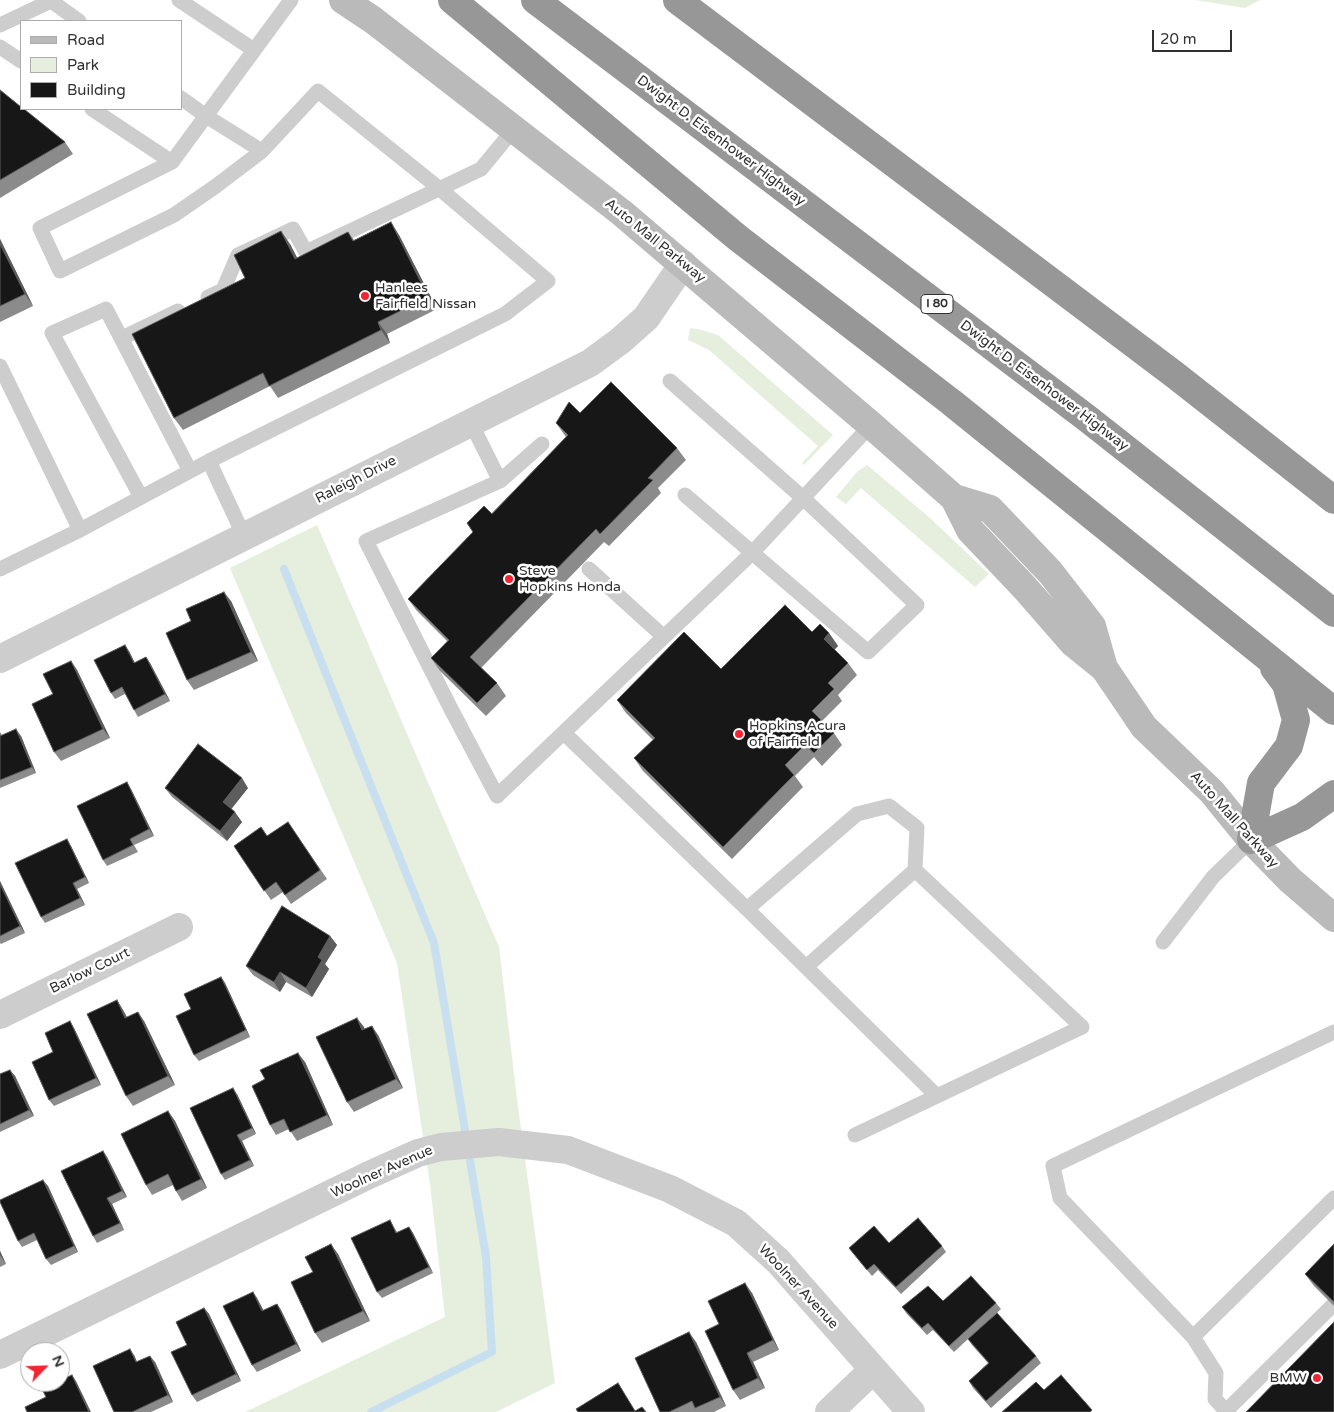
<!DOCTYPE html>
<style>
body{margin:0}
#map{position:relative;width:1334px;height:1412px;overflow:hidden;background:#fff;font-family:"Varela Round",sans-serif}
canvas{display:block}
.legend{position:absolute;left:20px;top:20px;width:162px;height:90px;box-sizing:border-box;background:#fff;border:1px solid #acacac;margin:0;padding:6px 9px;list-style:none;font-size:15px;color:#303030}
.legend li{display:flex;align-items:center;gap:10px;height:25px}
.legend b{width:25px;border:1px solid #acacac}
.north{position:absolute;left:20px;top:1342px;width:50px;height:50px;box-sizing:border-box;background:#fff;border:1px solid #acacac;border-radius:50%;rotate:66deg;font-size:14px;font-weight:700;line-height:20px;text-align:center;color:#303030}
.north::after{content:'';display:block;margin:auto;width:18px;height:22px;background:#f42530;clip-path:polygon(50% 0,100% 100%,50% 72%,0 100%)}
.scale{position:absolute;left:1152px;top:30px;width:80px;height:22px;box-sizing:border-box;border:2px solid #303030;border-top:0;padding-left:6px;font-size:15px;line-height:18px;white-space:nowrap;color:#303030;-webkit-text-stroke:4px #fff;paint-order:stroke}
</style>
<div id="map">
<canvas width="1334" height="1412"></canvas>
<ul class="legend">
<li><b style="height:6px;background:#bababa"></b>Road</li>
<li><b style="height:14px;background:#e6eedd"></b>Park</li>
<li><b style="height:14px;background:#171717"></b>Building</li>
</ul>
<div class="north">N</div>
<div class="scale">20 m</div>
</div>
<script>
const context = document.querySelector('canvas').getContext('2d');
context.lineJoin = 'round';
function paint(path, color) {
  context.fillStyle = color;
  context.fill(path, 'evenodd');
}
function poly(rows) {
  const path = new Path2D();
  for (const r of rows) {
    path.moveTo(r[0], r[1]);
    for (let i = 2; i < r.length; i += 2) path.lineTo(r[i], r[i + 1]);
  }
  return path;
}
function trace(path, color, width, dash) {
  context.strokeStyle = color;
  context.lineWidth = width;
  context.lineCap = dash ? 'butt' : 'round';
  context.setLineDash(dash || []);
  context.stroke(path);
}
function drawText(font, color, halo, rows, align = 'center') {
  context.font = font + ' "Varela Round",sans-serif';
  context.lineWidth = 5;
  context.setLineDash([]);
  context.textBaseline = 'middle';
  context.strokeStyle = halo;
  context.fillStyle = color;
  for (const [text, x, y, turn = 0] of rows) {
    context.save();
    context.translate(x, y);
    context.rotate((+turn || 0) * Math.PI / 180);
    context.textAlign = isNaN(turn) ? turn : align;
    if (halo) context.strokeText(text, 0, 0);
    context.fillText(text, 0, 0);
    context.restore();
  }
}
paint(poly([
 [1195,0,1260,0,1245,8],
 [690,328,702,330,718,335,833,435,804,465,802,463,818,446,709,350,688,340],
 [867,465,929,517,989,574,975,587,861,488,846,504,836,497,857,472],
 [317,525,499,947,517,1099,555,1383,496,1412,245,1412,445,1317,430,1184,397,963,230,568]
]), '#e6eedd');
trace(poly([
 [284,569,434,943,486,1257,492,1352,371,1412]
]), '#c8dfef', 8);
trace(poly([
 [179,0,254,50],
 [51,1,79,21],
 [0,25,53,0],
 [0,47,21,61],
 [92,109,172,162],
 [262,151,216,186,174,215,60,271,40,228,172,162,291,0],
 [208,297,223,290,238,255,293,229,306,252,481,169,514,129],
 [122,338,178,311],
 [0,366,80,530,0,569],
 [670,381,803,498,917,605,868,652,685,495],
 [471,423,500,481],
 [542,444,500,481,366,541,451,709,497,796,752,553,871,425],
 [209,461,244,536],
 [141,497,52,333,106,309,190,471],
 [80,530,209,461,505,314,548,281,440,189,318,91,262,151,206,116,181,98],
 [589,569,664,637],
 [564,733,747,909,857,814,889,806,917,828,915,870,1082,1027,855,1135],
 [747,909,937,1096],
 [1163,942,1213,877,1251,840],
 [806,967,915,870],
 [1193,1337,1334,1198],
 [1226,1411,1333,1305],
 [1227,1412,1215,1399,1216,1373,1193,1337,1060,1198,1053,1166,1334,1032]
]), '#cdcdcd', 15);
trace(poly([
 [0,659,590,363,620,341,646,318,683,264],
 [0,1015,179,927],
 [0,1355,369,1175,418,1153,441,1147,499,1142,568,1150,670,1189,736,1223,778,1261,911,1412],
 [829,1412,873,1370]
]), '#cdcdcd', 28);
trace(poly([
 [343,0,373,20,622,213,871,425,954,498,970,530,1025,588,1073,643,1104,668,1144,727,1212,792,1251,840,1290,880,1334,918],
 [954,498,990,509,1050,572,1092,626,1104,668]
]), '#bababa', 28);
trace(poly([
 [452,0,738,238,951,402,1334,711],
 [535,0,1088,419,1334,613],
 [677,0,1175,375,1334,500],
 [1251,840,1261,783,1289,746,1296,720,1286,684,1274,668],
 [1251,840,1302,817,1334,794]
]), '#979797', 28);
paint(poly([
 [0,90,65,142,73,154,0,198],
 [348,232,354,240,399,235,437,309,387,334,390,343,278,398,270,386,183,430,174,418,245,278,290,244,297,258],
 [0,239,33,306,0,322],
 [580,413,677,448,686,460,658,488,661,493,609,546,604,542,481,668,497,683,506,696,486,716,440,671,431,658,447,641,417,611,408,599,566,437,556,423],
 [231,601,258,661,194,690,187,680,191,621],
 [812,632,829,633,838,646,834,650,848,663,857,675,838,695,842,701,822,721,834,733,842,745,822,766,814,757,795,776,803,787,732,859,643,771,634,758,653,740,626,713,617,700,721,669],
 [129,651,135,663,146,657,150,663,170,701,138,717,134,710,125,694,115,699,111,693],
 [71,661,77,670,110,738,61,761,54,752],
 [0,732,2,735,21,736,36,773,0,788],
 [165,788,248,788,231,809,242,822,227,841,172,797],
 [131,789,154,836,134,845,138,852,107,866,103,860],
 [288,822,327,879,291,904,283,892,271,900,234,846,267,836],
 [71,846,89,883,77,889,85,905,45,923,41,917],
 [0,881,25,933,1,944,0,943],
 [330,936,337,945,325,964,329,969,312,997,286,982,280,992,253,975,246,966],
 [221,977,225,983,250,1037,199,1061,194,1055,191,1009],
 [117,1000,123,1010,127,1017,144,1021,175,1085,133,1106,126,1096],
 [70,1021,74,1028,101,1085,54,1106,49,1100,53,1052],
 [364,1027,364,1029,378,1035,403,1088,354,1112,347,1102],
 [305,1062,333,1125,297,1141,289,1129,276,1135,270,1125],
 [10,1070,15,1076,34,1116,0,1132,0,1074],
 [237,1094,256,1134,242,1141,254,1166,225,1180,221,1174],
 [168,1111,175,1121,207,1188,182,1201,176,1191,173,1185,152,1195,146,1185],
 [103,1151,107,1157,127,1197,112,1204,124,1230,97,1243,93,1236],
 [48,1186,78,1252,51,1265,46,1259,37,1240,22,1247,18,1241],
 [390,1220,397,1232,409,1227,413,1233,433,1273,382,1298,377,1292],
 [889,1243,942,1246,946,1252,901,1294,878,1270,872,1276,849,1248],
 [1334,1244,1334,1306,1314,1286,1305,1274],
 [0,1251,6,1264,0,1267],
 [338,1254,370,1321,322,1343,315,1333,313,1272],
 [253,1292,257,1298,263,1310,277,1304,281,1310,301,1351,257,1372,252,1365],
 [752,1293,779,1350,753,1362,765,1388,740,1400,733,1390,719,1324],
 [943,1301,996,1303,1001,1309,989,1320,1036,1356,1041,1363,991,1408,973,1388,969,1381,988,1363,972,1345,968,1339,954,1352,933,1330,927,1335,907,1314,902,1307],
 [204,1308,209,1314,241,1381,197,1402,192,1395,187,1345],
 [696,1342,726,1406,714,1412,660,1412],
 [134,1355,137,1362,155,1362,173,1402,151,1412,114,1412]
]), '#8b8b8b');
paint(poly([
 [391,222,399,235,437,309,428,297],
 [281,231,290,244,304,271,295,259],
 [0,239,33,306,25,294,0,244],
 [378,322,387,334,390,343,381,330],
 [224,592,231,601,258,661,251,652],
 [829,633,838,646,832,652,824,639],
 [125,645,129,651,138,670,134,663],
 [146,657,150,663,170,701,165,694],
 [71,661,77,670,110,738,103,729],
 [16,729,21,736,36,773,32,767],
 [242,778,248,788,229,812,223,802],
 [127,782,131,789,154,836,149,829],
 [235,812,242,822,227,841,220,831],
 [67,839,71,846,89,883,85,877],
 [0,881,25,933,20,926,0,884],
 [73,883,77,889,85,905,80,898],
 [330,936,337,945,325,964,329,969,312,997,306,988,318,957],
 [280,972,286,982,280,992,274,982],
 [221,977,225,983,250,1037,246,1030],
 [117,1000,123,1010,132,1027,125,1018],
 [138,1012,144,1021,175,1085,168,1076],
 [357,1018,364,1027,369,1040,362,1030],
 [70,1021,74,1028,101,1085,96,1078],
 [372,1026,378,1035,403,1088,396,1079],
 [298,1053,305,1062,333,1125,327,1115],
 [10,1070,15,1076,34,1116,29,1110],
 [233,1088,237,1094,256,1134,252,1128],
 [168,1111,175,1121,207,1188,201,1179],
 [237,1135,242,1141,254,1166,250,1160],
 [103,1151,107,1157,127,1197,122,1191],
 [43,1180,48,1186,78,1252,74,1246],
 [107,1198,112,1204,124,1230,120,1223],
 [409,1227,413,1233,433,1273,429,1267],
 [331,1244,338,1254,370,1321,363,1311],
 [0,1251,6,1264,0,1255],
 [745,1283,752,1293,779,1350,773,1340],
 [253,1292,257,1298,267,1317,262,1311],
 [277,1304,281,1310,301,1351,296,1344],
 [204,1308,209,1314,241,1381,236,1374],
 [689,1332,696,1342,726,1406,720,1397],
 [130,1349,134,1355,140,1369,136,1362],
 [747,1353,753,1362,765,1388,758,1378],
 [150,1356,155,1362,173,1402,168,1395],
 [72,1375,76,1381,91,1412,89,1412]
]), '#5d5d5d');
const building = poly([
 [0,90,21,107,21,109,24,109,65,142,0,180,0,90],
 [391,222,428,297,378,322,381,330,269,386,263,373,174,418,132,334,245,278,234,255,281,231,295,259,348,232,353,241,391,222],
 [0,244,25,294,0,306,0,244],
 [611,382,677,448,648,478,653,480,600,534,596,529,470,657,497,683,477,703,431,658,449,640,408,599,473,532,467,523,484,506,492,514,568,435,556,423,569,402,580,413,611,382],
 [224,592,251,652,187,680,166,633,191,621,186,609,224,592],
 [785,605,812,632,820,624,829,633,824,639,848,663,828,683,834,689,812,711,834,733,814,753,805,745,785,765,794,775,723,847,634,758,655,738,617,700,684,632,721,669,785,605],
 [125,645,134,663,146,657,165,694,134,710,122,687,111,693,94,660,125,645],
 [71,661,103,729,54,752,32,704,53,694,43,674,71,661],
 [16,729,32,767,0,780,0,736,16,729],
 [198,744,242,778,223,802,235,812,220,831,165,788,198,744],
 [127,782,149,829,130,839,133,845,103,860,77,806,127,782],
 [288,822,320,870,285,895,276,882,264,891,234,846,261,827,267,836,288,822],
 [67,839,85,877,73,883,80,898,41,917,15,863,67,839],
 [0,884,20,926,0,936,0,884],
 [282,906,330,936,318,957,322,960,306,988,280,972,274,982,246,966,282,906],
 [221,977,246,1030,194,1055,176,1016,191,1009,184,994,221,977],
 [117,1000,125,1018,138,1012,168,1076,126,1096,87,1014,117,1000],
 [357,1018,362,1030,372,1026,396,1079,347,1102,316,1037,357,1018],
 [70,1021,96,1078,49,1100,32,1062,53,1052,45,1033,70,1021],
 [298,1053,327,1115,290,1132,284,1119,270,1125,252,1086,265,1079,260,1070,298,1053],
 [10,1070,29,1110,0,1124,0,1074,10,1070],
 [233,1088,252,1128,237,1135,250,1160,221,1174,190,1108,233,1088],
 [168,1111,201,1179,176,1191,168,1174,146,1185,121,1134,168,1111],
 [103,1151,122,1191,107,1198,120,1223,93,1236,61,1171,103,1151],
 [43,1180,74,1246,46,1259,34,1233,18,1241,0,1202,0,1200,43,1180],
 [918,1218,942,1246,896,1287,874,1264,867,1270,849,1248,874,1226,889,1243,918,1218],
 [390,1220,396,1233,409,1227,429,1267,377,1292,351,1238,390,1220],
 [331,1244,363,1311,315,1333,291,1282,313,1272,305,1257,331,1244],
 [1334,1244,1334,1302,1305,1274,1334,1244],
 [971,1276,996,1303,949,1346,928,1323,922,1328,902,1307,928,1286,943,1301,971,1276],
 [745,1283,773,1340,747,1353,758,1378,733,1390,705,1331,719,1324,708,1301,745,1283],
 [253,1292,262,1311,277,1304,296,1344,252,1365,223,1306,253,1292],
 [204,1308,236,1374,192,1395,171,1352,187,1345,176,1322,204,1308],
 [997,1313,1036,1356,986,1401,969,1381,989,1363,968,1339,997,1313],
 [1334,1322,1334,1412,1246,1412,1334,1322],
 [689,1332,720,1397,695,1408,692,1401,669,1412,660,1412,635,1358,689,1332],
 [130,1349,136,1362,150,1356,168,1395,132,1412,114,1412,93,1366,130,1349],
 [72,1375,89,1412,27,1412,25,1407,46,1397,42,1389,57,1382,60,1382,60,1380,72,1375],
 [1061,1375,1092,1410,1090,1412,1002,1412,1036,1382,1044,1390,1061,1375],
 [618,1383,635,1411,642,1407,646,1412,578,1412,576,1409,618,1383]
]);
paint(building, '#171717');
trace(building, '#5d5d5d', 1);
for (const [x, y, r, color] of [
 [365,296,5,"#f42530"],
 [509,579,5,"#f42530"],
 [739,734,5,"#f42530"],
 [1317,1378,5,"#f42530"]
]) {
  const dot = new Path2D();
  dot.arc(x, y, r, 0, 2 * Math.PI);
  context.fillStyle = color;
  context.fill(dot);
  trace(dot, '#fff', 2);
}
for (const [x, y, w] of [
 [937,304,32]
]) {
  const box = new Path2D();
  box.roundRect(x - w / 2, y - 9.5, w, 19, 4);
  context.fillStyle = '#fff';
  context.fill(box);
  trace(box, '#303030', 1);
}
drawText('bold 12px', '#303030', null, [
 ["I 80",937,304]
]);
drawText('14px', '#303030', '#fff', [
 ["Dwight D. Eisenhower Highway",721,141,37],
 ["Auto Mall Parkway",655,241,39],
 ["Dwight D. Eisenhower Highway",1044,386,37],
 ["Raleigh Drive",356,480,-27],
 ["Auto Mall Parkway",1234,820,48],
 ["Barlow Court",90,971,-26],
 ["Woolner Avenue",382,1172,-24],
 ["Woolner Avenue",798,1287,47]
]);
drawText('14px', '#303030', '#fff', [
 ["Hanlees",375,288],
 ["Fairfield Nissan",375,304],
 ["Steve",519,571],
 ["Hopkins Honda",519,587],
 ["Hopkins Acura",749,726],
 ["of Fairfield",749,742],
 ["BMW",1307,1378,"right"]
], 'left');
</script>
